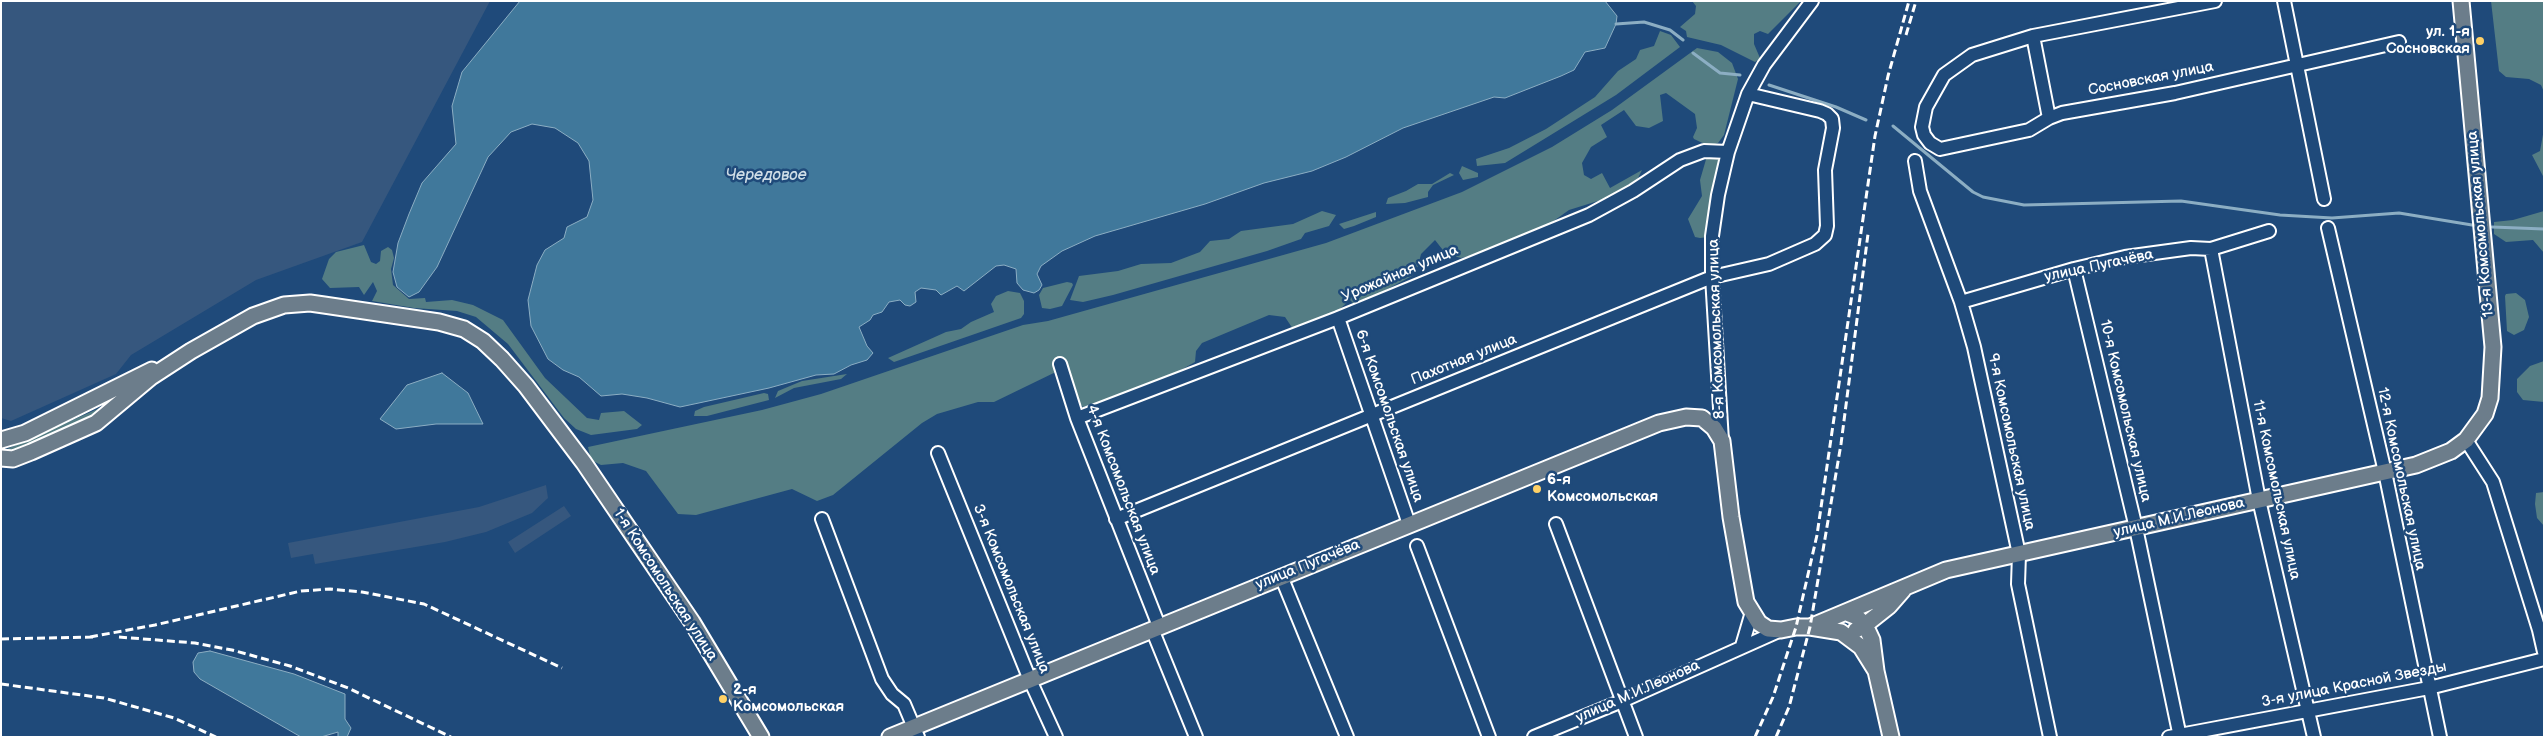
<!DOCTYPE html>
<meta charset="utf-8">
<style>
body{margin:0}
#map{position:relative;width:2545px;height:738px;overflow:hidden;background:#1f4a7a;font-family:"Balsamiq Sans",sans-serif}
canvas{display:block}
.frame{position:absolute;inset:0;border:2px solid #fff;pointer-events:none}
</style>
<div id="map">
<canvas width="2545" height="738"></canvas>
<div class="frame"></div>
</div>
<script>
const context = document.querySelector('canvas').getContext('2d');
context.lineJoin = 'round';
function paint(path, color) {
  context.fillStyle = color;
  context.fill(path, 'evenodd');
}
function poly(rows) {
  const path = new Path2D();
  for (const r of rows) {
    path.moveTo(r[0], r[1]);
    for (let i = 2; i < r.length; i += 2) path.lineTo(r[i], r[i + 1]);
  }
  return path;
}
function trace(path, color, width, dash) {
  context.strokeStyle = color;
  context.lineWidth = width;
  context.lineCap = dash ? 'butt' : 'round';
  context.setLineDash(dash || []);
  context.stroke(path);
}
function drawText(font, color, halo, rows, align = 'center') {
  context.font = font + ' "Balsamiq Sans",sans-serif';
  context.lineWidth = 5;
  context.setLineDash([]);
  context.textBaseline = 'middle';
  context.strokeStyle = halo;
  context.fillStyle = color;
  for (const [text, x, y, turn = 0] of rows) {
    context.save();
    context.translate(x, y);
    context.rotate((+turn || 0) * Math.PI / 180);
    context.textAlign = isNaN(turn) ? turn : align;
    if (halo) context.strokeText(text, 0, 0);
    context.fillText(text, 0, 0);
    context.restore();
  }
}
paint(poly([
 [1,1,490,1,362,242,256,280,131,355,116,374,11,421,1,418],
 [546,485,548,498,532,513,486,532,445,542,315,564,313,554,291,558,288,543,479,507],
 [564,506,571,516,515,553,508,542]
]), '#36577e');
paint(poly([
 [1692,1,1801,1,1768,34,1760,31,1754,34,1754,44,1760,58,1755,62,1721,45,1687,37,1686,31,1680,27,1695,14,1696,6],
 [2491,1,2544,1,2544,92,2541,85,2529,79,2506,77,2499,71],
 [1660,31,1671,35,1680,47,1616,95,1505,163,1477,166,1476,159,1509,148,1546,129,1595,97,1618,71,1636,59,1640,50,1654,46],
 [1697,48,1718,52,1732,63,1738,79,1724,135,1718,143,1709,146,1694,139,1693,137,1697,128,1695,114,1666,93,1660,95,1663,121,1649,128,1636,126,1624,110,1601,125,1607,137,1591,147,1582,163,1584,175,1591,179,1602,173,1610,188,1642,170,1638,178,1628,186,1601,200,1569,210,1548,225,1474,255,1461,258,1446,254,1435,240,1421,254,1418,266,1412,276,1365,301,1354,304,1350,300,1333,315,1293,329,1285,317,1269,315,1202,343,1196,351,1195,362,1160,382,1083,407,1077,401,1064,368,994,402,978,402,937,414,922,423,833,495,817,501,792,489,696,515,678,514,646,471,623,463,601,465,591,460,588,447,762,410,821,394,1023,325,1048,321,1326,243,1462,192,1552,147,1612,110],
 [2544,129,2544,178,2532,155,2540,151],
 [1720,155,1721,160,1709,237,1700,238,1695,237,1688,219,1702,196,1700,180,1707,156],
 [1462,166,1478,173,1478,177,1463,180,1459,173],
 [1450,173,1454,175,1433,185,1428,192,1428,197,1405,203,1386,204,1388,198,1406,191,1418,184,1432,184],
 [1322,211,1336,215,1329,226,1305,233,1301,239,1267,251,1113,295,1083,302,1070,300,1079,276,1118,271,1141,264,1171,263,1200,252,1210,241,1229,239,1241,231,1293,224],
 [2544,211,2544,253,2533,240,2506,242,2494,234,2494,222,2513,220],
 [1376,212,1376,217,1354,226,1344,229,1339,224],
 [364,245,371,262,376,264,380,261,381,251,388,247,392,250,394,258,391,269,393,285,409,299,425,298,426,302,452,300,473,305,503,320,545,378,587,418,599,420,601,413,624,411,642,425,637,429,591,435,576,429,564,418,508,344,476,317,457,311,414,308,372,301,377,291,373,282,364,295,359,287,330,288,322,279,329,259,336,252],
 [1067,282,1072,283,1073,285,1062,306,1050,309,1042,308,1039,295,1043,288],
 [1008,291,1020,293,1024,301,1024,314,1021,318,894,362,888,358,946,332,961,329,971,322,994,312,991,304,996,296],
 [2516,293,2525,300,2529,317,2524,330,2514,335,2507,331,2505,296,2506,294],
 [2544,361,2544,402,2523,400,2517,392,2517,379,2530,366],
 [847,374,841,379,794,388,775,398,778,391,802,381],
 [764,393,768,394,769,400,707,416,694,416,695,411,704,407],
 [111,403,114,406,38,443,5,452,7,449],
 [2544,492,2544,526,2537,518,2535,504,2536,493]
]), '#547d84');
const water = poly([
 [520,1,1605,1,1617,16,1616,24,1605,48,1585,52,1574,70,1561,76,1505,98,1494,97,1403,128,1346,157,1312,171,1264,183,1205,204,1095,236,1062,251,1041,266,1037,274,1042,285,1039,290,1034,293,1023,290,1017,283,1016,269,1004,265,996,266,964,291,957,286,941,295,936,290,921,288,915,292,916,302,910,306,905,305,900,300,889,302,882,312,873,315,870,320,859,327,867,346,873,353,867,360,851,365,834,374,816,375,769,388,680,407,647,398,622,394,601,396,579,377,563,370,548,359,531,326,528,300,537,265,545,250,564,238,567,227,587,217,593,200,589,161,578,143,555,128,532,124,511,132,488,157,437,267,419,292,409,297,397,287,393,272,398,243,409,214,422,183,456,144,452,106,462,72,520,1],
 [442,373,468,393,483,424,436,424,396,429,380,419,407,385,442,373],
 [210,651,294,674,345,694,345,719,351,728,347,737,338,737,338,732,321,737,301,737,200,679,194,672,193,662,198,653,210,651]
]);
paint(water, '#40789b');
trace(water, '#8caec3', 1);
trace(poly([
 [1616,24,1644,22,1670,30,1683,40],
 [1693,53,1720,73,1740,75],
 [1769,85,1836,107,1866,120],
 [1893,126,1973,192,1983,197,2024,205,2181,201,2280,215,2332,218,2399,213,2472,225],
 [2492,227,2544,229]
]), '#8caec3', 3);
const minor = poly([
 [2215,1,2033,36,1972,55,1944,75,1926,107,1922,127,1924,135,1930,143,1940,149,2029,130,2049,118,2062,113,2175,93,2399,42],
 [2284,1,2324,199],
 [2033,36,2049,118],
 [1915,161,1920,191,1961,302,1974,347,2019,554,2018,584,2050,737],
 [2328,228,2385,472,2440,737],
 [2211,249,2259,500,2314,737],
 [2074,269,2136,528,2180,737],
 [1961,302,2074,269,2125,257,2191,248,2211,249,2269,231],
 [1338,318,1409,524],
 [1060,364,1077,418,1159,626],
 [1077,418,1338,318,1589,215,1633,191,1680,160,1704,151,1728,152],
 [2466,440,2493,482,2539,630,2544,652],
 [1722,441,1712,277,1712,236,1718,195,1728,152,1748,94,1764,65,1812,1],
 [938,453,1030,680,1056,737],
 [822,519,882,679,892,694,904,704,918,737],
 [1116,519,1712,277,1769,264,1815,244,1825,235,1827,226,1825,170,1833,128,1832,119,1827,114,1820,111,1748,94],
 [1556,524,1636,737],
 [1417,546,1489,737],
 [1281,576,1347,737],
 [1152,629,1196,737],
 [1742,646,1752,612],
 [1534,737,1622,701,1781,630],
 [2169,737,2429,688,2544,659]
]);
const major = poly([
 [1,440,25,433,152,370],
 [1,458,13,459,31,452,96,423,151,377,191,351,253,316,284,305,310,303,324,305,439,322,464,329,483,341,502,359,526,386,584,463,692,622,761,737],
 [1847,613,1857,617,1865,625,1872,640,1876,671,1891,737],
 [1810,627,1946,570,2416,465,2451,451,2466,440,2485,414,2490,398,2493,347,2461,1],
 [1856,630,1865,625,1889,606,1903,590],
 [890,737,1659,423,1686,417,1702,418,1714,428,1722,441,1731,517,1744,591,1746,602,1759,623,1768,629,1781,630,1796,627,1810,627,1841,632,1861,647,1876,671]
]);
trace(minor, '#fff', 16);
trace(major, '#fff', 19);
trace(minor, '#1f4a7a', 12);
trace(major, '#6c7d8b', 15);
trace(poly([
 [1906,35,1916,1],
 [90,637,155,625,301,591,330,589,362,592,424,604,562,668],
 [119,637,195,643,232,650,290,666,348,688,451,737],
 [1,639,96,637],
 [1,684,104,698,174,718,216,737],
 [1755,737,1773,697,1796,627,1817,535,1875,136,1888,76,1909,1],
 [1776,737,1789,707,1810,627,1841,444,1868,234]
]), '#fff', 3, [8, 4]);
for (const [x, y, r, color] of [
 [2480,41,5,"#ffd166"],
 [1537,489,5,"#ffd166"],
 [723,699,5,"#ffd166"]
]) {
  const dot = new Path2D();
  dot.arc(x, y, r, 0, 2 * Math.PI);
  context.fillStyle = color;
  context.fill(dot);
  trace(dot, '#1f4a7a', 2);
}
drawText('bold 15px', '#fff', '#1f4a7a', [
 ["ул. 1-я",2470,32,"right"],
 ["Сосновская",2470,49,"right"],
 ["6-я",1547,480],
 ["Комсомольская",1547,497],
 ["2-я",733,690],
 ["Комсомольская",733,707]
], 'left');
drawText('15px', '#fff', '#1f4a7a', [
 ["Сосновская улица",2151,79,-11],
 ["13-я Комсомольская улица",2481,224,-95],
 ["улица Пугачёва",2099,266,-12],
 ["Урожайная улица",1400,274,-23],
 ["8-я Комсомольская улица",1717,329,-92],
 ["Пахотная улица",1464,360,-22],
 ["10-я Комсомольская улица",2125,411,77],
 ["6-я Комсомольская улица",1389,416,71],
 ["9-я Комсомольская улица",2011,442,78],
 ["12-я Комсомольская улица",2401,479,78],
 ["4-я Комсомольская улица",1123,490,69],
 ["11-я Комсомольская улица",2276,490,78],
 ["улица М.И.Леонова",2179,518,-13],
 ["улица Пугачёва",1308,565,-22],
 ["1-я Комсомольская улица",665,585,57],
 ["3-я Комсомольская улица",1011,589,68],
 ["3-я улица Красной Звезды",2354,685,-11],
 ["улица М.И.Леонова",1638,692,-24]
]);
drawText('italic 16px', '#cfdde6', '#1f4a7a', [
 ["Чередовое",766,176]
]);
</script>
